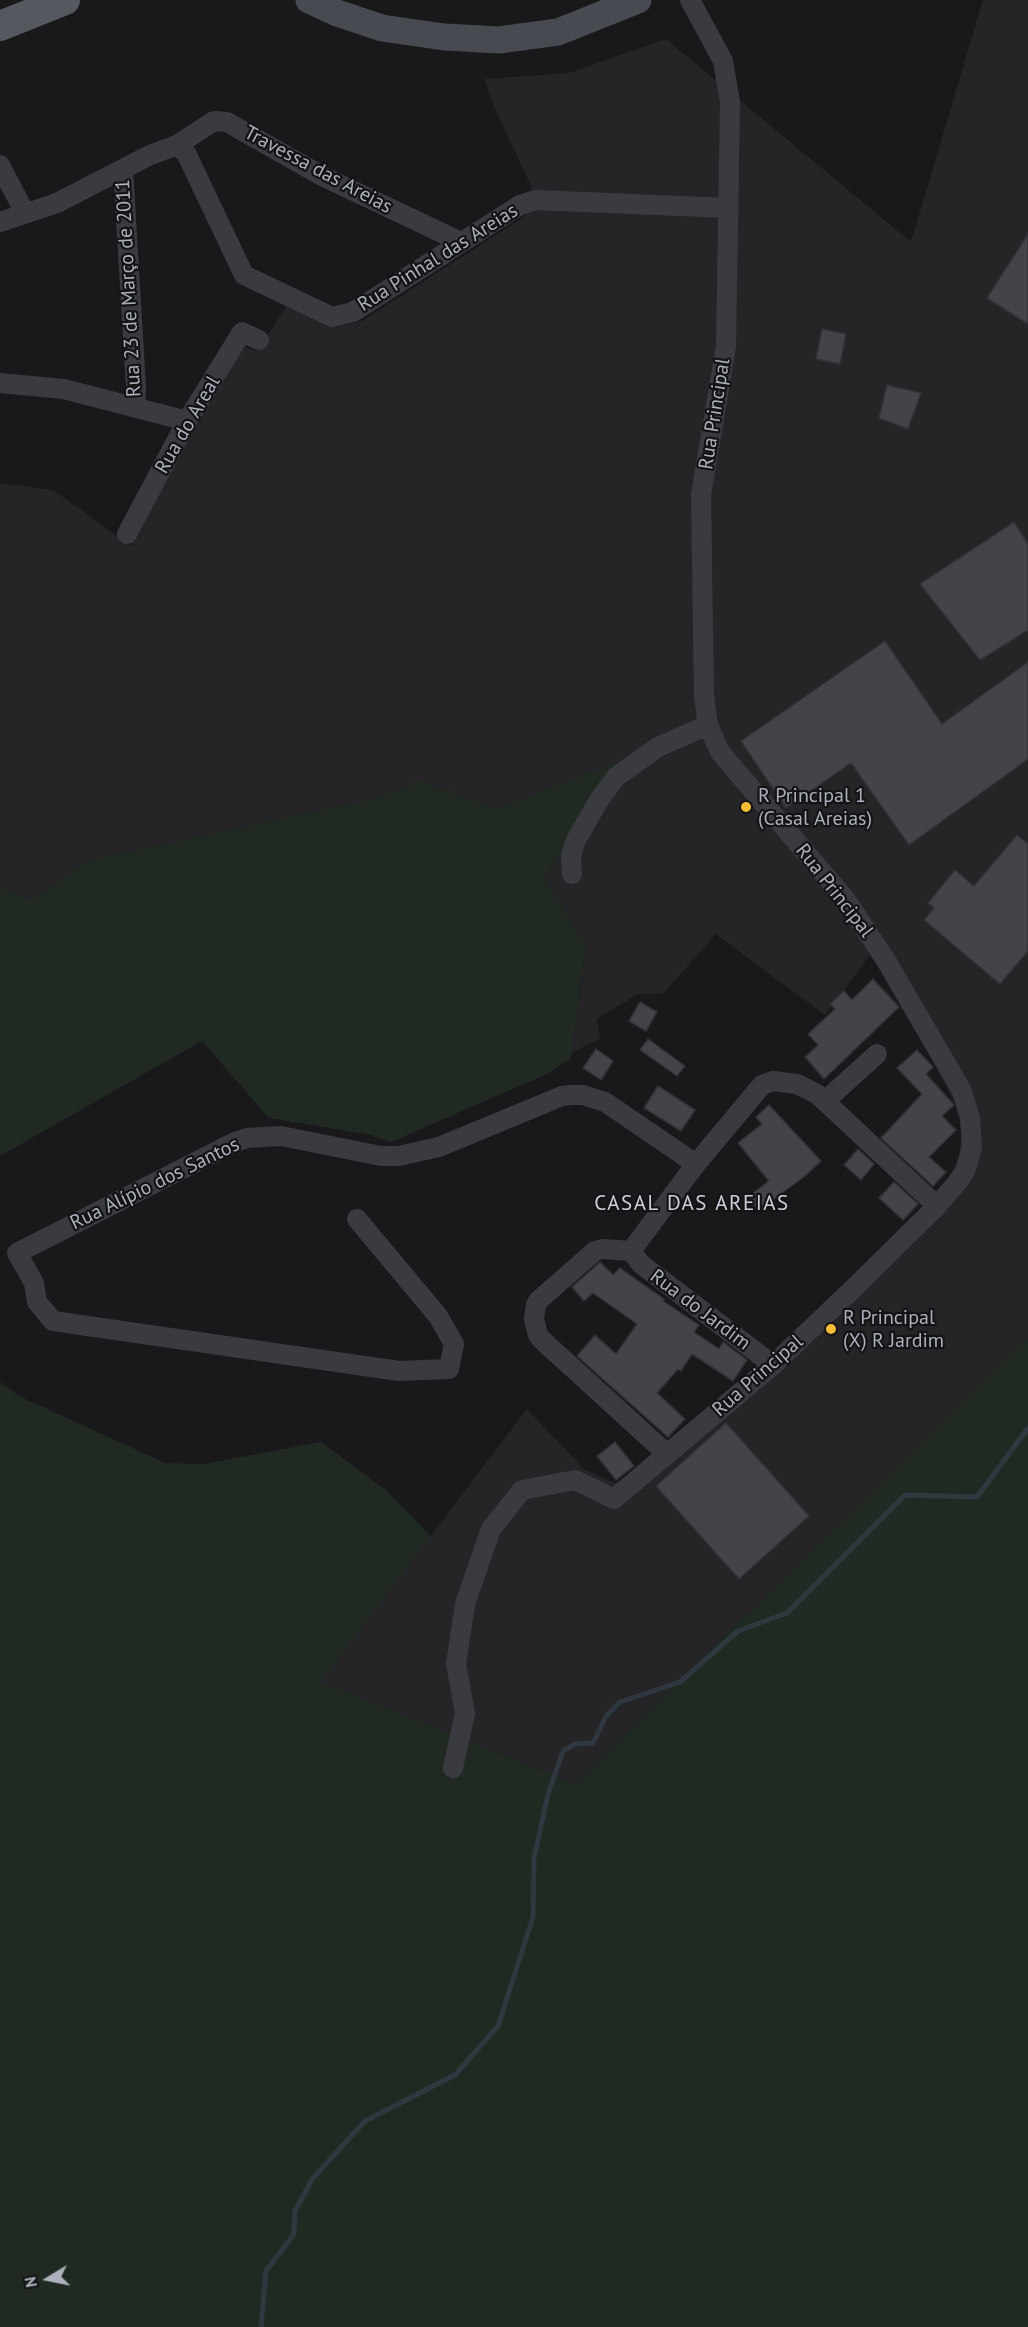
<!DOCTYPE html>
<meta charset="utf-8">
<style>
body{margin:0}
#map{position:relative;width:1028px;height:2327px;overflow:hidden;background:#19191b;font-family:"PT Sans",sans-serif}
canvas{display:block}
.north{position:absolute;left:18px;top:2249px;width:60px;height:60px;-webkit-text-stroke:4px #141416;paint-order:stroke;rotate:260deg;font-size:16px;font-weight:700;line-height:24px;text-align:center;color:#abb0bb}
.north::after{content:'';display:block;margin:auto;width:21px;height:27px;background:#abb0bb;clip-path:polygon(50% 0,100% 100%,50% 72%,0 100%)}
</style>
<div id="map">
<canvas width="1028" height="2327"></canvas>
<div class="north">N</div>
</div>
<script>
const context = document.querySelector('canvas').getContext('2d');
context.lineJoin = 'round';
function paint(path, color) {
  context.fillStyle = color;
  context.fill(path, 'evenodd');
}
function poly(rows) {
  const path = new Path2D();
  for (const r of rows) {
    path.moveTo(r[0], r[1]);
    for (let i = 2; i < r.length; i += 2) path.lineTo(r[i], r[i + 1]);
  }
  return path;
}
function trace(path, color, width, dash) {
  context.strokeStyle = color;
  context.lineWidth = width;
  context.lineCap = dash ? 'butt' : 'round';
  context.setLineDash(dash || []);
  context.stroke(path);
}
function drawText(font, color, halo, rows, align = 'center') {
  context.font = font + ' "PT Sans",sans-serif';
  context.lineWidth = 4.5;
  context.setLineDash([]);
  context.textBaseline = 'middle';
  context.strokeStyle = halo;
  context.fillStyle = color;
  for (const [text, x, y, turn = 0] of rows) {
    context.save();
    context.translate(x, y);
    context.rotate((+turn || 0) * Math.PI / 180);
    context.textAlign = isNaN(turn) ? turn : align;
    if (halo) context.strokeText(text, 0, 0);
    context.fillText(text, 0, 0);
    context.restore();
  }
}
paint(poly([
 [983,0,1028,0,1028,1337,576,1784,320,1682,527,1409,584,1469,614,1483,630,1478,748,1378,921,1210,952,1173,959,1156,962,1129,958,1110,942,1078,871,954,825,1015,716,934,663,994,638,994,597,1019,600,1039,572,1052,586,945,544,878,619,762,496,809,421,781,376,798,86,861,32,900,0,888,0,483,53,490,131,546,200,417,244,347,257,351,286,307,336,327,362,321,524,217,532,188,495,109,484,79,569,73,666,39,911,242]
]), '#252528');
paint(poly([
 [620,761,544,878,586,945,571,1058,547,1074,391,1142,370,1135,269,1118,202,1041,0,1156,0,888,32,900,86,861,376,798,421,781,496,809],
 [1028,1337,1028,2327,0,2327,0,1382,19,1396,165,1463,203,1464,321,1442,386,1490,431,1536,321,1682,576,1784]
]), '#212a22');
trace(poly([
 [261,2327,266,2271,294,2234,295,2211,313,2178,365,2121,455,2075,498,2026,533,1917,534,1858,548,1794,563,1751,575,1744,593,1743,606,1716,620,1702,680,1682,738,1631,787,1613,905,1495,977,1497,1028,1428]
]), '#2f3840', 5);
const building = poly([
 [1028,234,1028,324,987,298,1028,234],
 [822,329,846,334,840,364,816,359,822,329],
 [887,385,921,393,908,429,879,418,887,385],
 [1014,522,1028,544,1028,630,980,660,920,584,1014,522],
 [885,641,942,724,1028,662,1028,759,909,845,851,763,786,808,741,741,885,641],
 [1017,835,1028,844,1028,951,1000,984,924,920,934,908,928,903,955,870,974,886,1017,835],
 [873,979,899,1007,824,1079,805,1057,818,1045,808,1034,835,1009,830,1004,844,991,852,1000,873,979],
 [640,1002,657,1012,646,1031,629,1021,640,1002],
 [648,1039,685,1066,677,1076,640,1050,648,1039],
 [596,1049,613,1061,601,1080,583,1068,596,1049],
 [917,1050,933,1067,926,1074,954,1105,942,1116,956,1130,929,1157,946,1172,933,1186,881,1138,922,1094,897,1068,917,1050],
 [658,1086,695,1110,681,1131,644,1108,658,1086],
 [769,1105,821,1161,805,1176,758,1211,748,1197,769,1181,738,1143,762,1124,756,1117,769,1105],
 [858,1149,874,1164,861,1180,844,1165,858,1149],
 [894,1182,918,1204,903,1220,879,1198,894,1182],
 [600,1262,613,1275,620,1268,664,1299,663,1301,699,1325,694,1332,719,1349,723,1342,747,1360,733,1381,692,1354,681,1371,678,1369,657,1393,685,1419,668,1437,577,1356,595,1335,616,1354,637,1324,593,1293,584,1301,572,1287,600,1262],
 [726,1423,809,1516,739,1579,656,1486,726,1423],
 [615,1442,634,1466,616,1480,597,1456,615,1442]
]);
paint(building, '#434448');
trace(building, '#333337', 1.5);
trace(poly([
 [177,145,214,121,227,122,322,176,461,242],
 [0,165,25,213],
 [123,169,136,387,135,408],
 [0,222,57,203,150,155,177,145,186,153,244,275,332,317,353,312,520,205,535,200,729,208],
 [0,383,64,389,187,421],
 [127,534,187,421,242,332,259,340],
 [572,874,571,855,576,840,599,800,616,777,658,747,708,725],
 [825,1101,877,1054],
 [357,1219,438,1316,454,1344,449,1369,399,1371,53,1321,37,1302,34,1283,17,1253,235,1142,247,1138,281,1136,381,1156,399,1156,439,1147,562,1096,572,1095,583,1095,605,1102,696,1164],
 [631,1251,696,1164,762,1085,773,1081,797,1084,817,1094,937,1206],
 [631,1251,602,1249,595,1251,539,1300,536,1305,534,1319,538,1335,542,1340,667,1454],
 [631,1251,641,1264,773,1365],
 [453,1768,465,1713,456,1664,465,1604,491,1529,522,1490,575,1480,614,1499,773,1365,857,1285,937,1206,960,1179,966,1169,972,1147,970,1118,962,1091,887,962,846,900,720,752,708,725,704,697,701,495,726,346,730,102,723,61,690,0]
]), '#3a3b40', 20);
trace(poly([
 [309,0,337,13,382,28,444,37,499,40,558,32,638,0]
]), '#484a51', 27);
trace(poly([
 [0,26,65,0]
]), '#565860', 30);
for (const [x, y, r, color] of [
 [746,807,6,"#f5bd38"],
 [831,1329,6,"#f5bd38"]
]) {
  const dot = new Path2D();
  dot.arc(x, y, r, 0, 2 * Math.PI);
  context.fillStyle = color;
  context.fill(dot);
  trace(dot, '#141416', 2);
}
drawText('20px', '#abb0bb', '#141416', [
 ["Travessa das Areias",318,170,28],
 ["Rua Pinhal das Areias",438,258,-32],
 ["Rua 23 de Março de 2011",129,288,-93],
 ["Rua Principal",715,414,-81],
 ["Rua do Areal",188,425,-60],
 ["Rua Principal",834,891,52],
 ["Rua Alípio dos Santos",155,1184,-26],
 ["Rua do Jardim",700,1310,37],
 ["Rua Principal",758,1376,-41]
]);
drawText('20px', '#abb0bb', '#141416', [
 ["R Principal 1",758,796],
 ["(Casal Areias)",758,819],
 ["R Principal",843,1318],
 ["(X) R Jardim",843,1341]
], 'left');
context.letterSpacing = '1.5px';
drawText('21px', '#cccfd7', '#141416', [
 ["CASAL DAS AREIAS",692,1204]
]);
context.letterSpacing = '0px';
</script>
